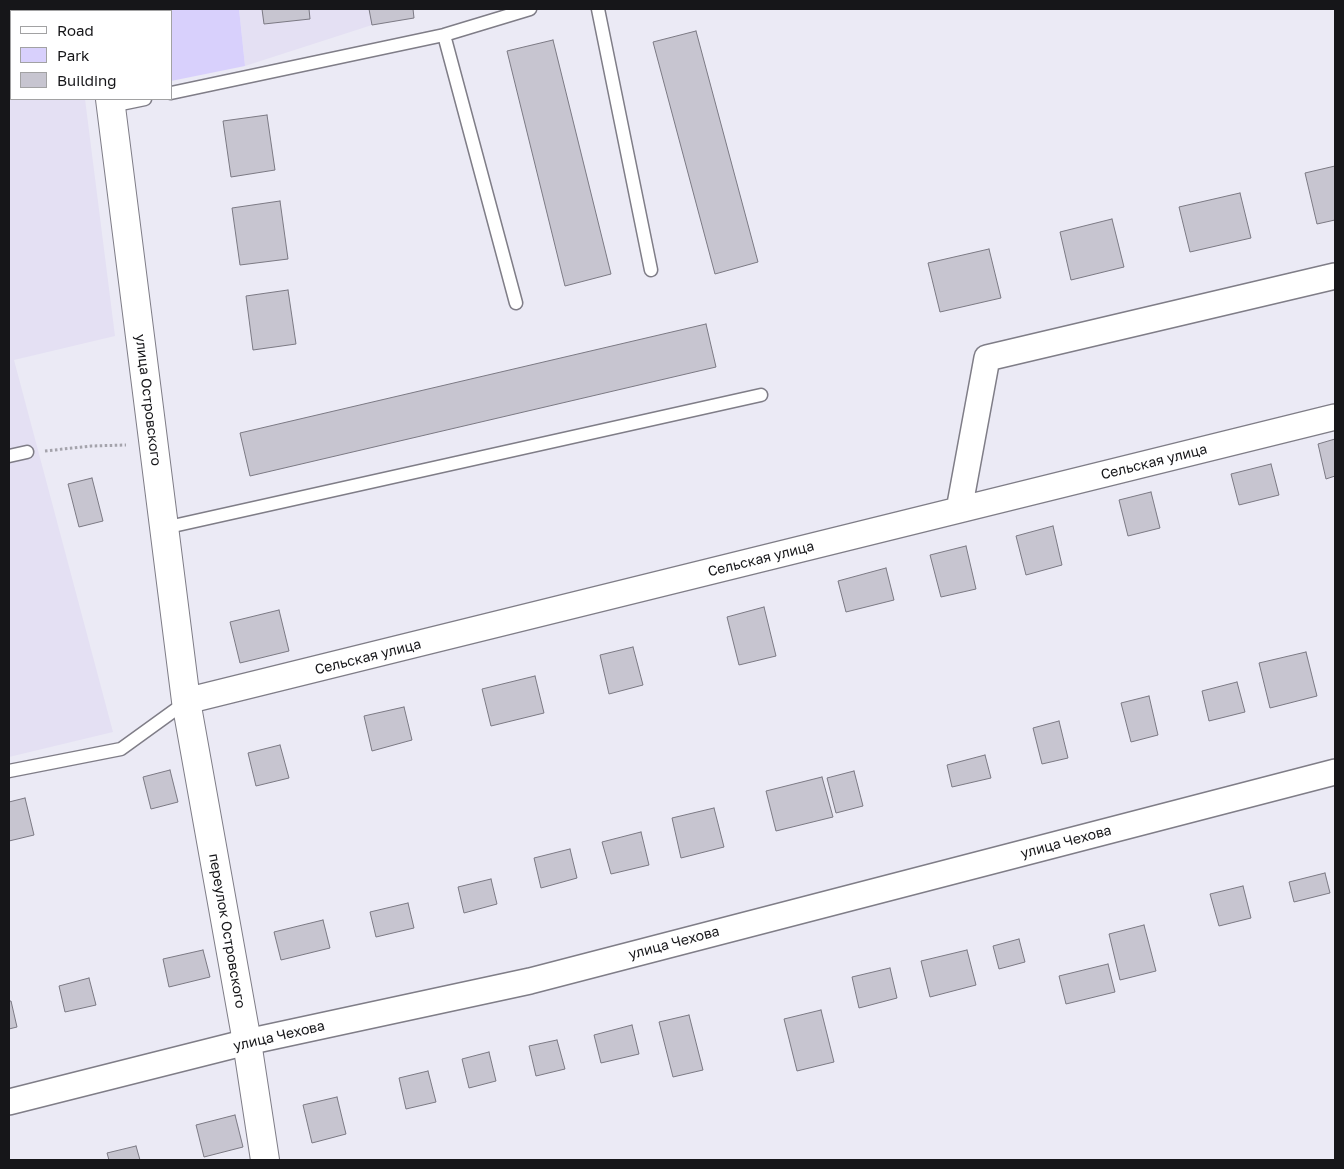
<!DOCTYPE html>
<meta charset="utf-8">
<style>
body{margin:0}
#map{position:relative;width:1344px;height:1169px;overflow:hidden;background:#ebeaf5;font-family:"Golos Text",sans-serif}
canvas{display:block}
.frame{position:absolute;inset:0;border:10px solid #161619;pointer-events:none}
.legend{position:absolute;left:10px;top:10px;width:162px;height:90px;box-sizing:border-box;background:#fff;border:1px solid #a2a2a3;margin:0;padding:6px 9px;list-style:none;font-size:15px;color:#161619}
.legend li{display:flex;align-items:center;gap:10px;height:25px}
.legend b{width:25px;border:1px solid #a2a2a3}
</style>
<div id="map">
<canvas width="1344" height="1169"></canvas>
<div class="frame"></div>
<ul class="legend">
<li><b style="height:6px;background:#fff"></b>Road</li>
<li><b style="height:14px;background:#d8d0fc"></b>Park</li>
<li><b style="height:14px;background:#c7c5d0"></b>Building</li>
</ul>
</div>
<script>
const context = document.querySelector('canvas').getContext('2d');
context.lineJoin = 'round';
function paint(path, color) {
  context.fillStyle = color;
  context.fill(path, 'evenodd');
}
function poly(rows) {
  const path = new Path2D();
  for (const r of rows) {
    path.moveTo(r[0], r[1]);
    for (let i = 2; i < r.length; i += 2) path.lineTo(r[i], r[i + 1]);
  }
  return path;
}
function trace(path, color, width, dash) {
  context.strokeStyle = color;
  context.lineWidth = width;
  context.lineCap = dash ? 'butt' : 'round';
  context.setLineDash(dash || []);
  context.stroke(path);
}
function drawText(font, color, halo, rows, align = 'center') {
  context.font = font + ' "Golos Text",sans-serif';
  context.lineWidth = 4.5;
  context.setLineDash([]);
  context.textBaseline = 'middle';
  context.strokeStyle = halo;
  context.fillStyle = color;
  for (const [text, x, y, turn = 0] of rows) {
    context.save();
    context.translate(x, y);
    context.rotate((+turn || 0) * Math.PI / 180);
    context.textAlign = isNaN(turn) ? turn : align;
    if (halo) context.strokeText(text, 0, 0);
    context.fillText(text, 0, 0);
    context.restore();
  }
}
paint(poly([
 [9,9,75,9,75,11,11,11,11,99,85,99,115,336,14,360,113,732,9,757],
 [239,9,413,9,414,18,372,25,245,66]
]), '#e4e0f3');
paint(poly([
 [150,9,239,9,245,66,171,81,171,11,150,11]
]), '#d8d0fc');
const building = poly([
 [262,9,309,9,310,19,264,24,262,9],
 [369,9,413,9,414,18,372,25,369,9],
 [696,31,758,262,715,274,653,42,696,31],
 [553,40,611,274,565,286,507,51,553,40],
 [267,115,275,170,231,177,223,121,267,115],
 [1335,166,1335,220,1317,224,1305,173,1335,166],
 [1240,193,1251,238,1190,252,1179,207,1240,193],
 [280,201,288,259,240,265,232,208,280,201],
 [1112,219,1124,267,1071,280,1060,232,1112,219],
 [989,249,1001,298,940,312,928,263,989,249],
 [288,290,296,344,253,350,246,296,288,290],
 [706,324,716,367,250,476,240,433,706,324],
 [1335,439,1335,476,1326,479,1318,444,1335,439],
 [1271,464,1279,495,1239,505,1231,474,1271,464],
 [92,478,103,521,79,527,68,484,92,478],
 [1151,492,1160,528,1128,536,1119,500,1151,492],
 [1053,526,1062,565,1026,575,1016,536,1053,526],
 [966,546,976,589,941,597,930,555,966,546],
 [886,568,894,600,846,612,838,581,886,568],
 [764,607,776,656,739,665,727,617,764,607],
 [279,610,289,651,240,663,230,622,279,610],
 [633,647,643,685,609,694,600,655,633,647],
 [1306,652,1317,696,1270,708,1259,663,1306,652],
 [535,676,544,713,491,726,482,689,535,676],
 [1237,682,1245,712,1209,721,1202,691,1237,682],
 [1149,696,1158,735,1131,742,1121,703,1149,696],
 [404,707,412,740,372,751,364,716,404,707],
 [1059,721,1068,758,1042,764,1033,728,1059,721],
 [280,745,289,778,256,786,248,753,280,745],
 [985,755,991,778,952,787,947,765,985,755],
 [170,770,178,802,151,809,143,777,170,770],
 [854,771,863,806,836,813,827,778,854,771],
 [822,777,833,817,776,831,766,791,822,777],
 [25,798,34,835,9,841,9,802,25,798],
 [714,808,724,847,681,858,672,818,714,808],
 [641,832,649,865,611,874,602,842,641,832],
 [570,849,577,878,541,888,534,858,570,849],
 [1325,873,1330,893,1294,902,1289,882,1325,873],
 [491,879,497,904,464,913,458,887,491,879],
 [1243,886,1251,918,1219,926,1210,894,1243,886],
 [408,903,414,928,376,937,370,912,408,903],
 [323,920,330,948,281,960,274,932,323,920],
 [1144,925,1156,971,1120,980,1109,934,1144,925],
 [1019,939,1025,962,999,969,993,946,1019,939],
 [203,950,210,977,169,987,163,959,203,950],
 [967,950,976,985,930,997,921,961,967,950],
 [1108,964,1115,992,1066,1004,1059,976,1108,964],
 [890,968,897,998,859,1008,852,977,890,968],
 [89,978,96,1005,65,1012,59,986,89,978],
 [9,1001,11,1001,17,1027,9,1029,9,1001],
 [821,1010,834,1062,797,1071,784,1019,821,1010],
 [689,1015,703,1070,673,1077,659,1022,689,1015],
 [632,1025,639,1054,601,1063,594,1035,632,1025],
 [557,1040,565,1069,536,1076,529,1046,557,1040],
 [489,1052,496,1081,469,1088,462,1059,489,1052],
 [428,1071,436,1102,406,1109,399,1078,428,1071],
 [337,1097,346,1134,312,1143,303,1105,337,1097],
 [235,1115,243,1147,204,1157,196,1125,235,1115],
 [136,1146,140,1160,109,1160,107,1153,136,1146]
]);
paint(building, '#c7c5d0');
trace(building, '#7b7983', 1);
const lane = poly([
 [598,9,651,270],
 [444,35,516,303],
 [171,93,444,35,530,9],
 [111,106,145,99],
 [9,456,27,452],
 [164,528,761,395],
 [9,771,121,749,186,702]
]);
const street = poly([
 [959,510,987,358,1335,276],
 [186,701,1335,417],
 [9,1102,247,1042,530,981,1335,772]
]);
const secondary = poly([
 [99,9,99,11],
 [110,99,186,701,247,1042,265,1160]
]);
trace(lane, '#7f7d87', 15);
trace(street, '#7f7d87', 28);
trace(secondary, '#7f7d87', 30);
trace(poly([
 [45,451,91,446,126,445]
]), '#a4a3ab', 3, [2.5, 2.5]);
trace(lane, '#fff', 12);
trace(street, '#fff', 25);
trace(secondary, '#fff', 28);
drawText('14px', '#161619', '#fff', [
 ["улица Островского",148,400,83],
 ["Сельская улица",1154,462,-14],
 ["Сельская улица",761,559,-14],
 ["Сельская улица",368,657,-14],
 ["улица Чехова",1066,842,-15],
 ["переулок Островского",227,931,80],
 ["улица Чехова",674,943,-15],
 ["улица Чехова",279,1036,-13]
]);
</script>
